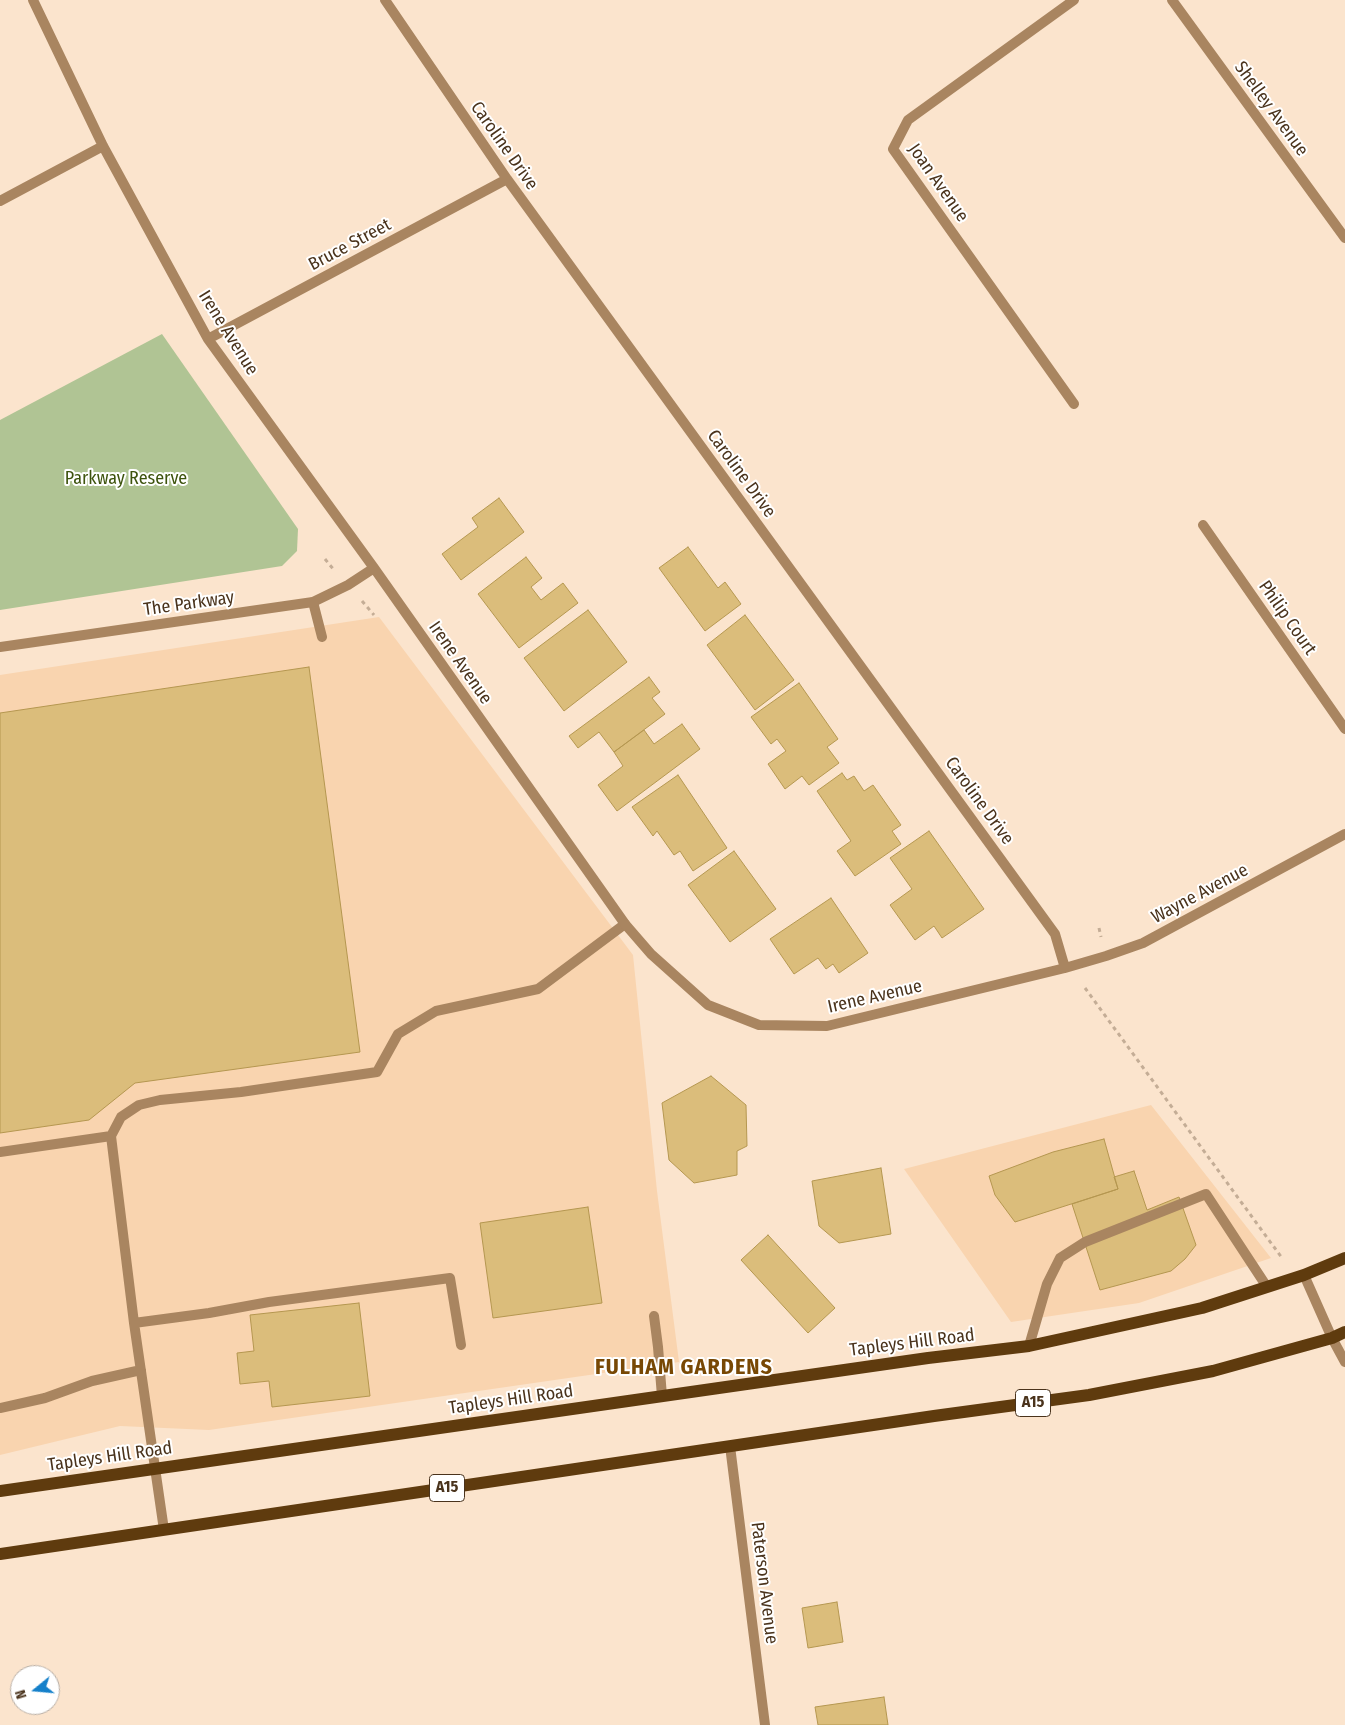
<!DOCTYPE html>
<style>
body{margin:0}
#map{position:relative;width:1345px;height:1725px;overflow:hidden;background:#fbe4cd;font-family:"Fira Sans Condensed",sans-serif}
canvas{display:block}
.north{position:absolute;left:10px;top:1665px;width:50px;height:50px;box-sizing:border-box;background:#fff;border:1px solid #b7ada4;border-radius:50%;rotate:253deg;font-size:14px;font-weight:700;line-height:20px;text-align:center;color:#4a331c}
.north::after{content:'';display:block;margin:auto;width:18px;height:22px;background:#1580ca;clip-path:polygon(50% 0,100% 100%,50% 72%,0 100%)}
</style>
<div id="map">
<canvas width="1345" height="1725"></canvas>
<div class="north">N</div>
</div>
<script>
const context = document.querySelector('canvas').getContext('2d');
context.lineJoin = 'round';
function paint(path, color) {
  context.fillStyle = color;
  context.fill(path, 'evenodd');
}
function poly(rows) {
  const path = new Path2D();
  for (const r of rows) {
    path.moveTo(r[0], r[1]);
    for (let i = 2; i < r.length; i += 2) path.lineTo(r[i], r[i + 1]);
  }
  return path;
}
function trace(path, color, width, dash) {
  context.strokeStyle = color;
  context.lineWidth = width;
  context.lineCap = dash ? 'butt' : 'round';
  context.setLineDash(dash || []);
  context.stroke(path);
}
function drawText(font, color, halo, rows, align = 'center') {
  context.font = font + ' "Fira Sans Condensed",sans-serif';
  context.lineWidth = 4;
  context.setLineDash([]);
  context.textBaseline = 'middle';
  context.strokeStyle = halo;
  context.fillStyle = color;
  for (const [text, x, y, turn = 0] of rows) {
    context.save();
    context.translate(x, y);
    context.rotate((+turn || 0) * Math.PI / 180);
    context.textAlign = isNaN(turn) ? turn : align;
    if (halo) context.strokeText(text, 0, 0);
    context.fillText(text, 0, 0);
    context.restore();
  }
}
paint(poly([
 [379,617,633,955,657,1191,679,1362,209,1430,120,1426,0,1455,0,675],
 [1151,1105,1271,1258,1139,1303,1011,1322,904,1169]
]), '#f9d4af');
paint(poly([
 [162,334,298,529,297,551,282,566,0,610,0,420]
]), '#b0c494');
const building = poly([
 [499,498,524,532,461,580,442,554,478,527,472,518,499,498],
 [688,547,718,588,725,582,741,604,705,631,659,568,688,547],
 [526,557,542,578,531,587,541,600,563,583,578,603,519,648,478,594,526,557],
 [588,610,627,662,564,711,524,658,588,610],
 [745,615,794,680,755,710,707,645,745,615],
 [309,667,360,1052,135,1083,89,1120,0,1133,0,713,309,667],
 [649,677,660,692,652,698,665,714,614,752,599,732,578,748,569,736,649,677],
 [799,683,838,739,827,747,839,763,809,785,802,776,785,789,768,764,786,751,777,739,771,744,751,717,799,683],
 [682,724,700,749,617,811,598,785,623,766,614,752,644,730,654,744,682,724],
 [842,773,847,780,854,776,864,791,873,785,901,825,892,831,901,844,855,876,837,851,851,841,817,791,842,773],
 [678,775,727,848,693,871,680,851,674,855,657,831,653,836,632,807,678,775],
 [929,831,984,909,942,938,934,926,915,940,890,905,912,889,890,858,929,831],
 [734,851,776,909,730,942,688,885,734,851],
 [831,898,868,953,839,973,833,964,826,969,818,958,794,974,770,939,831,898],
 [711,1076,746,1105,747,1146,737,1151,737,1175,694,1183,669,1160,662,1103,711,1076],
 [1104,1139,1118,1189,1015,1222,995,1195,989,1176,1053,1152,1104,1139],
 [881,1168,891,1234,839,1243,819,1226,812,1181,881,1168],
 [1134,1171,1147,1210,1179,1197,1196,1245,1185,1259,1171,1271,1100,1290,1072,1204,1118,1189,1114,1177,1134,1171],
 [588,1207,602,1303,493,1318,480,1223,588,1207],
 [768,1235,835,1308,808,1333,741,1260,768,1235],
 [359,1303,370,1396,272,1407,269,1381,240,1384,237,1353,254,1351,250,1315,359,1303],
 [837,1602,843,1642,808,1648,802,1608,837,1602],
 [884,1697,888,1725,818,1725,815,1707,884,1697]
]);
paint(building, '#dbbd7b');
trace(building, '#b59750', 1);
trace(poly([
 [325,559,334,570],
 [362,601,374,615],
 [1099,928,1101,937],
 [1085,988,1282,1258]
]), '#c4ad96', 3, [4, 4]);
trace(poly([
 [313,602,322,637],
 [0,1152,111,1136],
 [654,1316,658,1347,662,1396],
 [134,1323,209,1313,269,1302,450,1278,461,1345],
 [1029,1346,1047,1284,1060,1258,1085,1242,1206,1194,1267,1287],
 [0,1408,45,1398,92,1381,141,1370],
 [164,1530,134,1323,111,1136,121,1117,139,1105,160,1100,241,1092,377,1072,398,1034,436,1011,538,989,625,924]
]), '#a98560', 10);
trace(poly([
 [33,0,103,146,208,339,374,568,625,924,651,954,708,1005,759,1025,827,1026,1065,968,1106,956,1143,943,1345,834],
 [385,0,507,179,1055,934,1065,968],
 [1074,0,908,120,893,149,1074,404],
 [1172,0,1345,238],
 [0,201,103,146],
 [208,339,507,179],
 [1203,525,1345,729],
 [0,647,313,602,348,585,374,568],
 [1304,1275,1332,1338,1345,1362],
 [730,1446,765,1725]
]), '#a98560', 10);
trace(poly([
 [0,1491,928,1358,1029,1346,1202,1308,1304,1275,1345,1258],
 [0,1554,934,1416,1089,1395,1213,1371,1332,1338,1345,1332]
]), '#5f3b0e', 12);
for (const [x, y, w] of [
 [1033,1403,35],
 [447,1488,35]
]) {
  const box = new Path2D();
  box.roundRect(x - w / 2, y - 13.5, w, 27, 4);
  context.fillStyle = '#fff';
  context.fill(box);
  trace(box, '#4a331c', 1);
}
drawText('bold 16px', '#4a331c', null, [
 ["A15",1033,1403],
 ["A15",447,1488]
]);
drawText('18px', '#4a331c', '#fff', [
 ["Shelley Avenue",1271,109,54],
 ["Caroline Drive",504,146,55],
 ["Joan Avenue",938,183,55],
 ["Bruce Street",350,245,-28],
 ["Irene Avenue",228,333,58],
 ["Caroline Drive",741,474,54],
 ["The Parkway",189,604,-8],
 ["Philip Court",1287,618,55],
 ["Irene Avenue",460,663,55],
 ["Caroline Drive",979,801,54],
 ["Wayne Avenue",1200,894,-28],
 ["Irene Avenue",875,997,-13],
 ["Tapleys Hill Road",912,1343,-7],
 ["Tapleys Hill Road",511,1400,-8],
 ["Tapleys Hill Road",110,1457,-8],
 ["Paterson Avenue",764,1583,83]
]);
drawText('18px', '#3d530d', '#fff', [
 ["Parkway Reserve",126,479]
]);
context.letterSpacing = '1px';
drawText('bold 22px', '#784804', '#fff', [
 ["FULHAM GARDENS",684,1368]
]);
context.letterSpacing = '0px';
</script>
